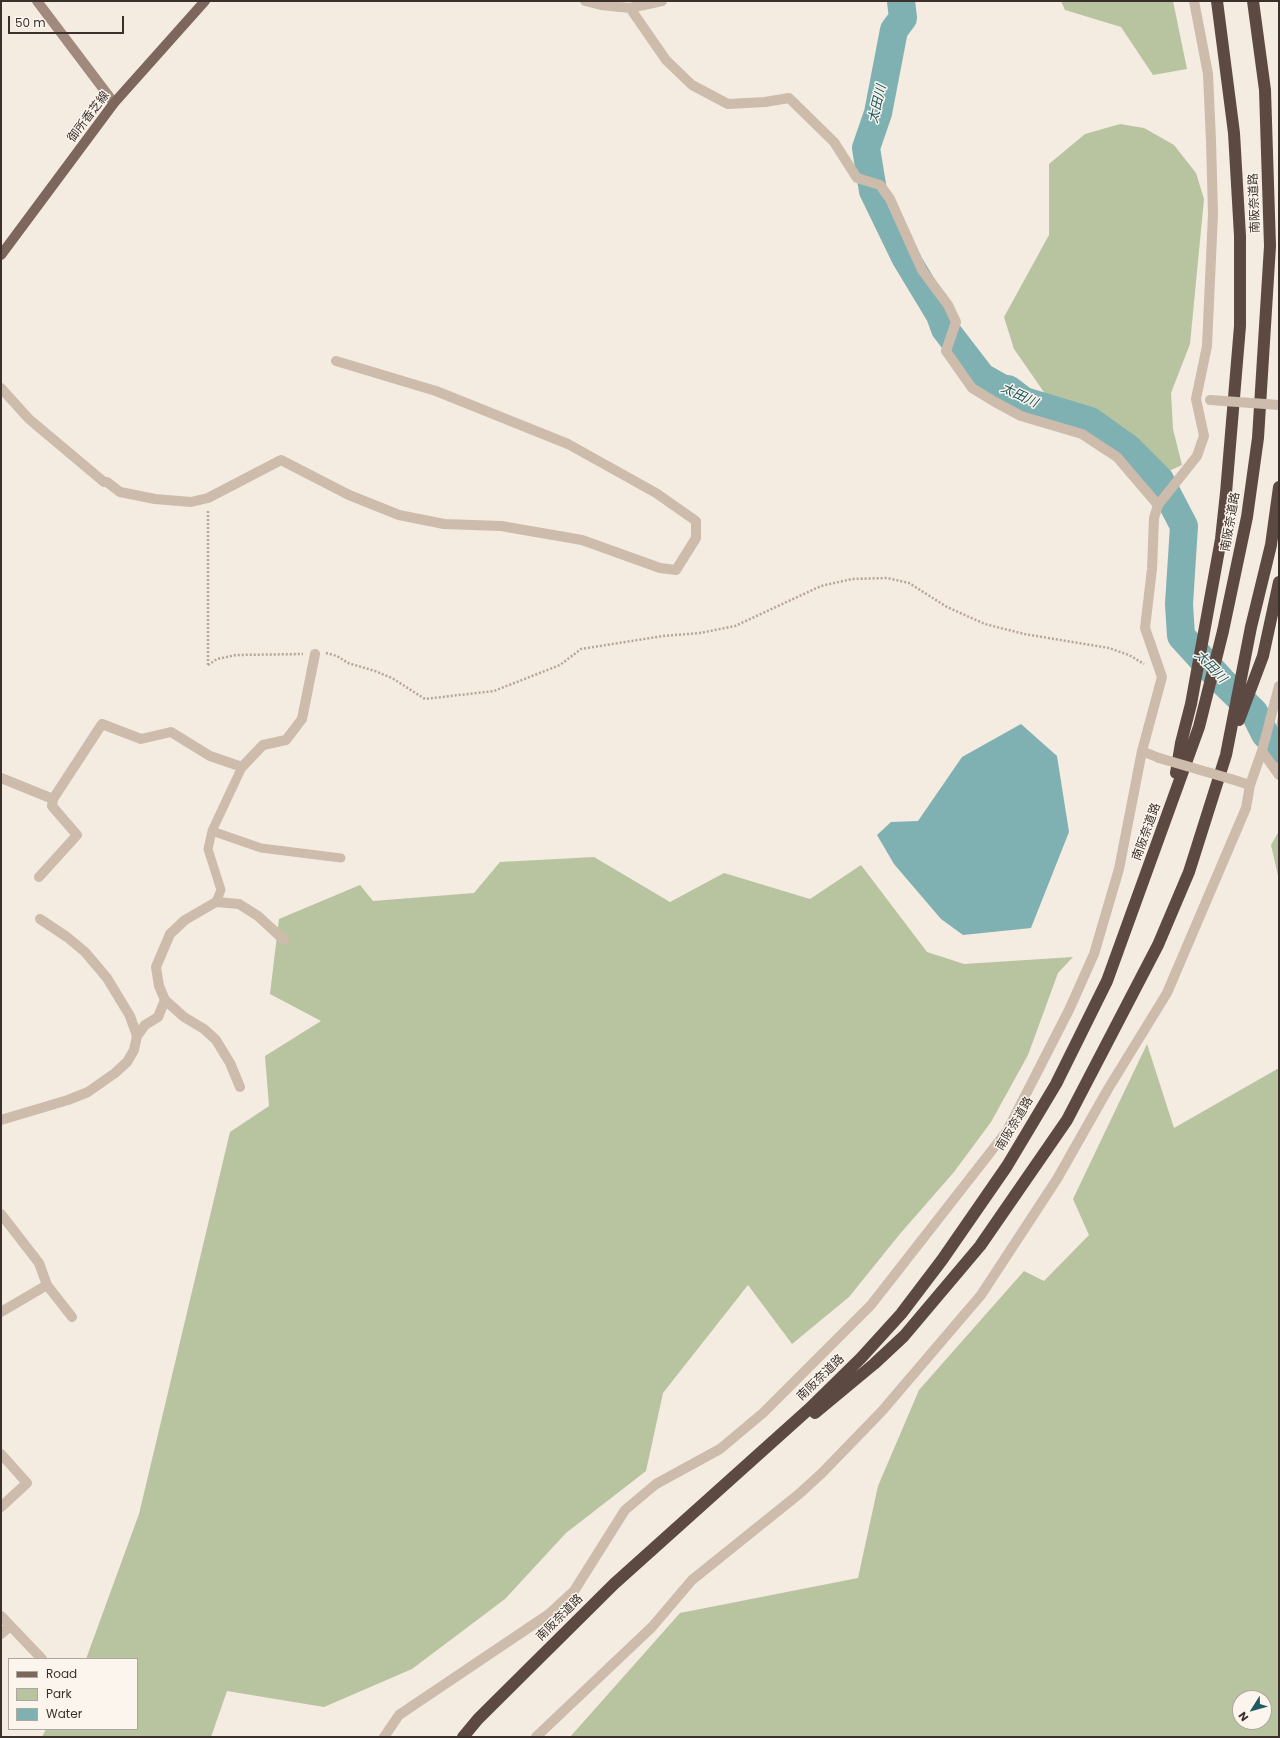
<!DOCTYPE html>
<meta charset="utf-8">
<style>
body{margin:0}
#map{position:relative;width:1280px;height:1738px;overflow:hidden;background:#f4ebe1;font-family:Poppins,sans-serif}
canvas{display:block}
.frame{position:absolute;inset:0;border:2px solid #3b302b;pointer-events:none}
.legend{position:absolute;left:8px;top:1658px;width:130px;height:72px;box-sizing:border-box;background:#fbf5ee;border:1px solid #aea6a0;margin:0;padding:5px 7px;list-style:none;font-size:12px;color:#3b302b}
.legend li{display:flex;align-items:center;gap:8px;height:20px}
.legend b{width:20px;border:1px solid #aea6a0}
.north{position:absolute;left:1232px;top:1690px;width:40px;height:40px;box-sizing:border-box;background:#fbf5ee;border:1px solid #aea6a0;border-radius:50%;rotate:233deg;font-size:11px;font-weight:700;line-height:16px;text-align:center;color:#3b302b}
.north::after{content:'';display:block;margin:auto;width:14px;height:18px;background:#1f5a5e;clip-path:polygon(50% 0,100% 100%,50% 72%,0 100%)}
.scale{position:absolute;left:8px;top:16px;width:116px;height:18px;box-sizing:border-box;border:2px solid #3b302b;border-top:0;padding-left:5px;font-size:12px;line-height:14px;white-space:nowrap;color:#3b302b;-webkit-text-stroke:3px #fbf5ee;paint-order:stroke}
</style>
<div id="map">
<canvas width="1280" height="1738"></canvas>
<div class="frame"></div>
<ul class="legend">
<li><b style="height:5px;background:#7d675c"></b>Road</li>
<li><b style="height:11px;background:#b8c4a0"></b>Park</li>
<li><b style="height:11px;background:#7fb0b2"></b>Water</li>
</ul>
<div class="north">N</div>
<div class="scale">50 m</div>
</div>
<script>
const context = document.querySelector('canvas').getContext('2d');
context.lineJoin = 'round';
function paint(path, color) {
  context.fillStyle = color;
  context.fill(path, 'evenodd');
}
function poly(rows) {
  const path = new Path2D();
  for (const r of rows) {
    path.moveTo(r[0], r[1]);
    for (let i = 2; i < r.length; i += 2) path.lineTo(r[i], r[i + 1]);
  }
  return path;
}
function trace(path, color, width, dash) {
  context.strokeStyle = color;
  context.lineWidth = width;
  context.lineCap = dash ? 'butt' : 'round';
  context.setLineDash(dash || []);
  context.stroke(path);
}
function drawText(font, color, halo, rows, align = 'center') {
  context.font = font + ' Poppins,"Noto Sans JP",sans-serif';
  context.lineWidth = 3;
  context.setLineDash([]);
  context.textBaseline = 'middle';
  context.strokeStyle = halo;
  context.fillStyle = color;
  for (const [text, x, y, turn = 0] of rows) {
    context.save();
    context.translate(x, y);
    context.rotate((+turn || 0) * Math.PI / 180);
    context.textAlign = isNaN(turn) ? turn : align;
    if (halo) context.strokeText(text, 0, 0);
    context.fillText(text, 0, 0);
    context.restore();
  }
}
paint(poly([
 [1061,1,1173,1,1187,69,1153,75,1121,27,1065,10],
 [1120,124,1144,128,1174,145,1196,173,1204,199,1190,344,1171,393,1173,429,1182,465,1167,472,1144,447,1048,398,1014,349,1004,317,1049,235,1049,164,1085,134],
 [1279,711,1279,766,1270,758],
 [1279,831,1279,880,1271,845],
 [594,857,670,902,724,873,810,899,861,865,927,952,964,964,1073,957,1058,973,1028,1055,991,1122,954,1172,899,1235,849,1297,792,1344,748,1285,663,1393,646,1471,566,1533,505,1599,412,1669,324,1707,227,1691,211,1737,42,1737,46,1729,137,1729,137,1659,86,1659,139,1514,230,1132,269,1106,265,1056,321,1021,270,994,279,919,360,885,373,901,474,893,500,862],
 [1147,1044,1174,1128,1279,1068,1279,1737,570,1737,680,1613,858,1578,878,1486,919,1390,1024,1271,1044,1281,1089,1235,1073,1199],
 [1240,1698,1264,1698,1264,1722,1240,1722]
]), '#b8c4a0');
paint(poly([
 [1021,724,1057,756,1069,832,1031,928,963,935,941,919,894,864,877,835,891,822,918,821,962,757]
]), '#7fb0b2');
trace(poly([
 [901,1,903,18,894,30,878,113,866,148,873,191,905,257,940,315,945,329,982,377,1005,390,1008,389,1024,401,1090,421,1128,448,1160,480,1184,526,1179,604,1181,636,1222,681,1254,712,1265,734,1279,749]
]), '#7fb0b2', 28);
trace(poly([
 [326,653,337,656,348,663,375,671,392,678,425,699,494,691,560,665,581,649,663,636,700,633,735,626,821,586,852,579,887,578,909,583,947,607,985,624,1024,634,1109,648,1129,655,1144,664],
 [208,665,217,659,236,655,303,654],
 [208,665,208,511]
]), '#b9a596', 2.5, [2, 2]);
trace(poly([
 [212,831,261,848,341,858],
 [216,902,221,890,208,849,212,831,242,767]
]), '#cdbbac', 9);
trace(poly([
 [585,1,601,5,630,8,662,1],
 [630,8,666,60,692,85,728,104,765,102,789,98,834,142,857,178,880,185,890,199,922,270,948,305,956,322,946,351,972,388,995,402,1021,416,1082,434,1117,457,1158,505],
 [1,388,29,419,104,482,107,482,120,492,155,499,191,502,208,498,281,460,349,495,399,515,444,524,501,526,582,540,660,568,676,570,696,538,696,521,656,493,568,444,436,391,336,361],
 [1142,751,1159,758],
 [1262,751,1279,775],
 [1,778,53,799,102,724,141,739,171,732,210,756,242,767,263,745,286,740,302,719,315,654],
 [1231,779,1250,785],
 [39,877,77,835,52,806,53,799],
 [40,919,67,937,85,952,107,978,130,1016,137,1036],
 [240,1087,230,1063,216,1040,204,1029,184,1017,165,1000,159,986,156,967,170,934,185,920,216,902,239,904,258,916,284,940],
 [1,1120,68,1100,88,1092,115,1073,127,1062,134,1050,137,1036,145,1025,158,1017,165,1000],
 [1,1214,39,1263,47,1285,72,1317],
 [1,1312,47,1285],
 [1,1454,27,1483,1,1507],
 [1,1616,42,1659],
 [1,1634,10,1626],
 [384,1737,399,1715,549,1614,574,1591,625,1510,656,1484,720,1449,763,1413,871,1305,1007,1131,1069,1010,1094,954,1119,869,1142,751,1162,677,1145,628,1152,569,1154,518,1158,505,1197,456,1204,436,1196,399,1207,346,1213,214,1211,141,1208,74,1194,1],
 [536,1737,652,1627,692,1580,799,1494,822,1473,882,1411,981,1295,1057,1179,1108,1089,1167,993,1246,808,1250,785,1262,751,1279,686]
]), '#cdbbac', 10);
trace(poly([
 [37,1,114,103]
]), '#a18a7d', 10);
trace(poly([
 [1,255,114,103,205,1]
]), '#7d675c', 10);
trace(poly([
 [1239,720,1263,656,1279,582],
 [1176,773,1181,743,1191,704,1221,539,1226,493,1240,326,1240,236,1234,133,1217,1],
 [815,1413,874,1364,904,1336,980,1246,1067,1120,1158,945,1189,872,1226,755,1251,627,1271,545,1279,487],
 [463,1737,478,1719,614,1584,809,1409,861,1358,901,1314,942,1260,1007,1166,1056,1084,1107,981,1199,727,1223,631,1247,517,1258,438,1270,246,1265,90,1253,1]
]), '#5c4a42', 12);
trace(poly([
 [1210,400,1279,405],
 [1159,758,1231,779]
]), '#cdbbac', 10);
drawText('12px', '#3b302b', '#fbf5ee', [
 ["御所香芝線",89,117,-53],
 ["南阪奈道路",1255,203,-92],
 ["南阪奈道路",1231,522,-80],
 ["南阪奈道路",1147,832,-70],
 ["南阪奈道路",1015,1124,-59],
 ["南阪奈道路",821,1378,-44],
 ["南阪奈道路",560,1618,-45]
]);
drawText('italic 13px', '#1f5a5e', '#fbf5ee', [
 ["太田川",878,104,-77],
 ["太田川",1019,396,25],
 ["太田川",1210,667,46]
]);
</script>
